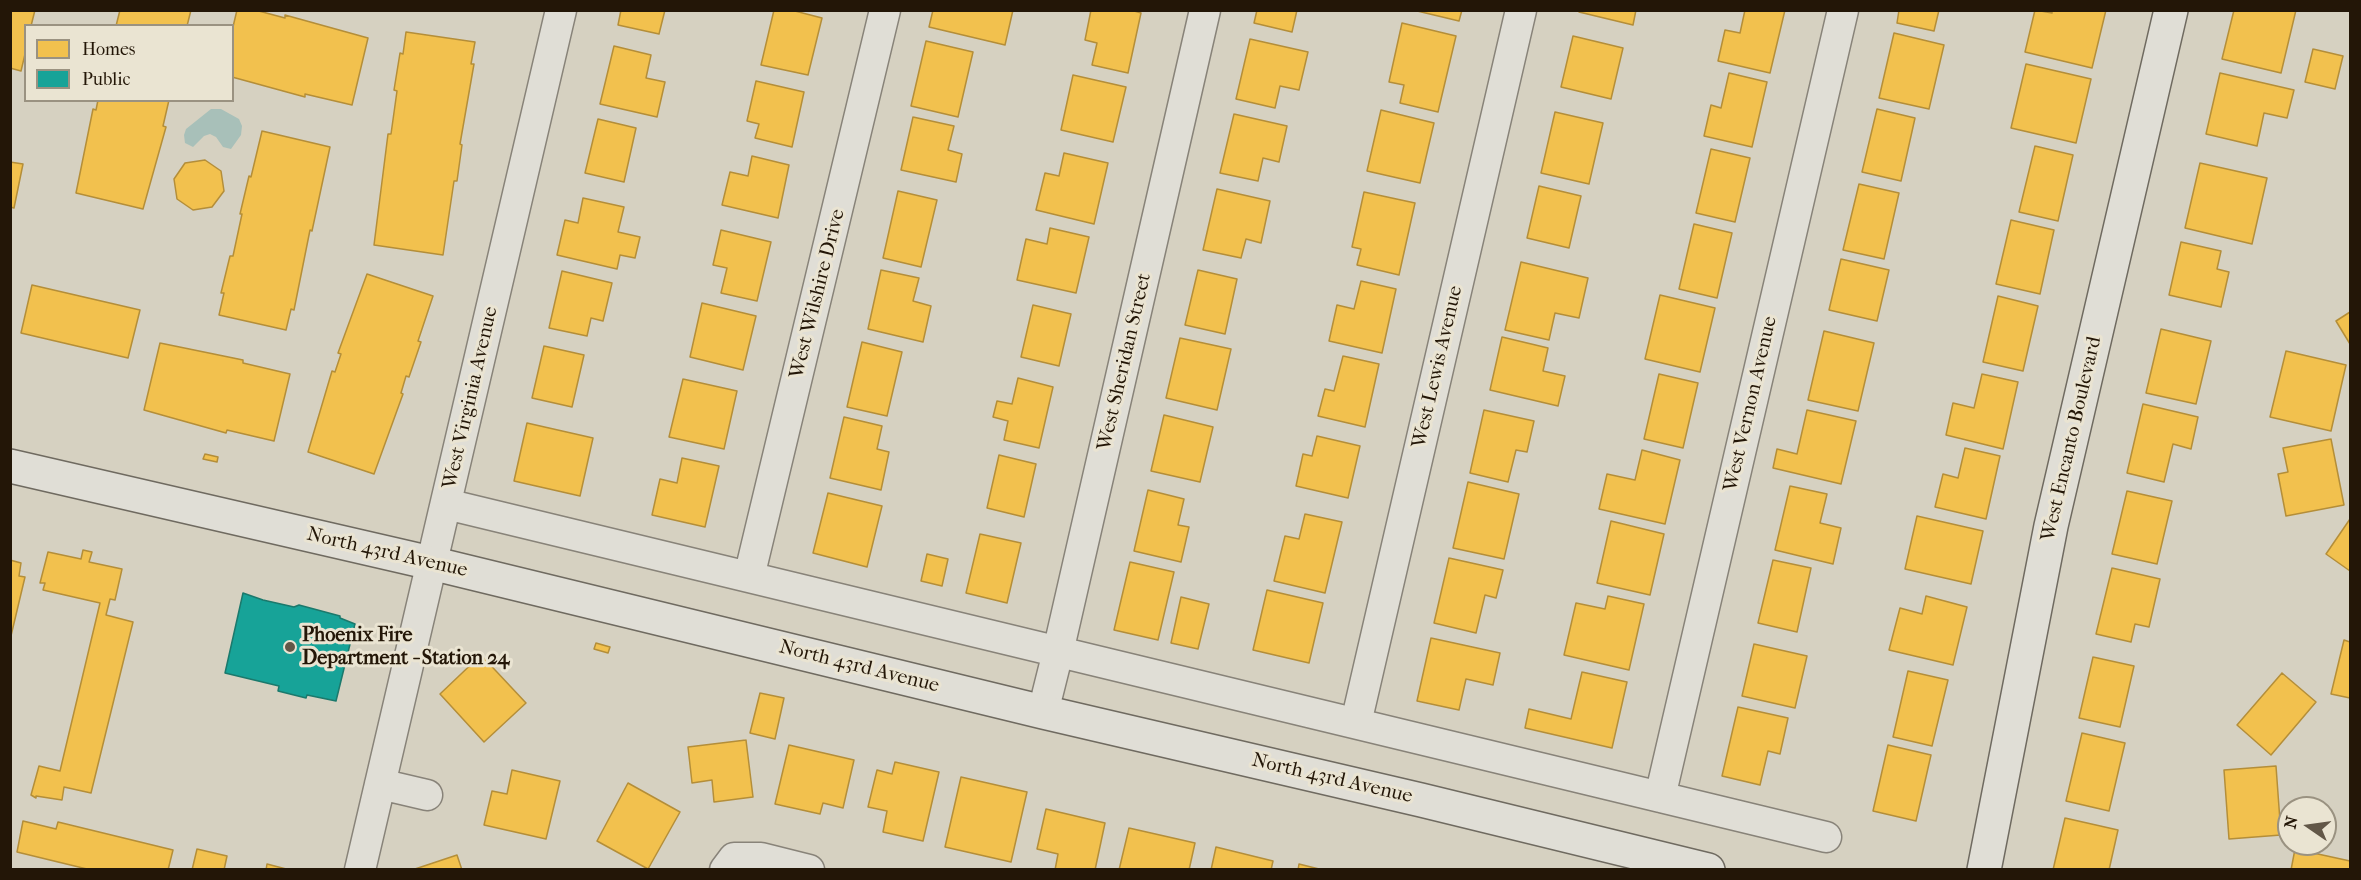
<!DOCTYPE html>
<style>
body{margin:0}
#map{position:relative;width:2361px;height:880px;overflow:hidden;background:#d6d1c1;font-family:"IM FELL French Canon",serif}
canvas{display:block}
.frame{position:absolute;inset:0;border:12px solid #231607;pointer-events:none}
.legend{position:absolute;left:24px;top:24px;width:210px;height:78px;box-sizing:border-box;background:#eae4d2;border:2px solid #9a9281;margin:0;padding:8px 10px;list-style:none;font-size:18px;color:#231607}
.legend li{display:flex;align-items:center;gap:12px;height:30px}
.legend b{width:30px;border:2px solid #9a9281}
.north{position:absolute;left:2277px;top:796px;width:60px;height:60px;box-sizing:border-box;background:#eae4d2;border:2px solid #9a9281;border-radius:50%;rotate:283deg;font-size:16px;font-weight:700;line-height:24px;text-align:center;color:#231607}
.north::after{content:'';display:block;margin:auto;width:21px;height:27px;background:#625748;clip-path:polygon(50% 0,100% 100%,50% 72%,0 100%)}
</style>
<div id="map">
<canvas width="2361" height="880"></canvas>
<div class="frame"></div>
<ul class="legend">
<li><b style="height:16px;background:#f2c14e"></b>Homes</li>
<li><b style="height:16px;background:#17a398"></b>Public</li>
</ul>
<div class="north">N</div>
</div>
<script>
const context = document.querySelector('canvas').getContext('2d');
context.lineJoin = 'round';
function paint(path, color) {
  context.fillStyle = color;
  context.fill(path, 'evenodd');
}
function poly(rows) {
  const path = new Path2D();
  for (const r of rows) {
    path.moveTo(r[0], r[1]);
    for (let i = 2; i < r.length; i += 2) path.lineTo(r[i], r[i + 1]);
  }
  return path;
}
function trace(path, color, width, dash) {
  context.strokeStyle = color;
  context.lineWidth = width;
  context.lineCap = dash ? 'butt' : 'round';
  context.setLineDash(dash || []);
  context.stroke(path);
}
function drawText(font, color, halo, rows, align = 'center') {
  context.font = font + ' "IM FELL French Canon",serif';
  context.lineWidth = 6;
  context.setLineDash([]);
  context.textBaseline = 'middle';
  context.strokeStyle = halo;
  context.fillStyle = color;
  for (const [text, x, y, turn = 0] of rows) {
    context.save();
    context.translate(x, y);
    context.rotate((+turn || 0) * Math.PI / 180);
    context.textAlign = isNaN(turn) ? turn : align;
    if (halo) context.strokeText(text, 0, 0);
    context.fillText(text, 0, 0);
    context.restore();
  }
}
paint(poly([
 [211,109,221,109,239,119,242,126,241,135,231,149,223,147,216,137,210,134,204,136,193,147,185,143,184,135,186,129]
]), '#a8c0b9');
const homes = poly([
 [10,10,35,10,31,26,26,26,26,50,21,71,10,68,10,10],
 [120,10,191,10,187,26,116,26,120,10],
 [237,10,255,10,285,18,285,15,368,38,352,105,305,94,305,97,232,77,232,31,237,10],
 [621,10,665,10,659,34,618,25,621,10],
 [774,10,791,10,822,18,808,75,761,65,774,10],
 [933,10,1013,10,1005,45,929,27,933,10],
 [1091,10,1131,10,1141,13,1128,73,1092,65,1097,43,1085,40,1091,10],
 [1257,10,1297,10,1292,32,1254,23,1257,10],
 [1413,10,1462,10,1459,21,1413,10],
 [1579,10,1636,10,1633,25,1579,12,1579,10],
 [1745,10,1785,10,1770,73,1718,61,1725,30,1740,33,1745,10],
 [1899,10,1939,10,1934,31,1897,23,1899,10],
 [2035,10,2052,13,2052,10,2106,10,2092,68,2025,52,2035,10],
 [2234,10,2296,10,2281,73,2222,59,2234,10],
 [1402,23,1456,36,1438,112,1400,103,1404,85,1389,82,1402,23],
 [406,32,475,42,471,64,474,64,460,144,462,145,457,181,454,181,443,255,374,245,388,134,391,134,397,91,394,90,400,53,403,54,406,32],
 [1894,33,1944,45,1929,109,1879,98,1894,33],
 [1573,36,1623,48,1611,99,1561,87,1573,36],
 [1250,39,1308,52,1299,90,1280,86,1275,108,1236,99,1250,39],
 [926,41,973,52,958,117,911,106,926,41],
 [614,46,651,55,646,78,665,82,657,117,600,104,614,46],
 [2313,49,2343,56,2335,89,2305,82,2313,49],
 [2026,64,2091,79,2076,143,2011,128,2026,64],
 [1729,73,1767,82,1752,147,1704,136,1711,105,1721,108,1729,73],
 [2220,73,2294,90,2287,118,2264,113,2257,146,2206,134,2220,73],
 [1073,75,1126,87,1113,142,1061,130,1073,75],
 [756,81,804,92,792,147,755,138,759,124,747,121,756,81],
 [98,100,169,100,163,126,166,127,143,209,76,193,93,109,96,110,98,100],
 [1877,109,1915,118,1901,181,1862,172,1877,109],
 [1381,110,1434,123,1420,183,1367,171,1381,110],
 [1555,112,1603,123,1589,184,1541,173,1555,112],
 [1234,114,1287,126,1279,162,1263,158,1258,181,1220,173,1234,114],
 [913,117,954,126,948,150,962,154,956,182,901,170,913,117],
 [598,119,636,128,624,182,585,173,598,119],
 [262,131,330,147,312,231,310,230,294,310,291,309,286,330,219,315,224,293,221,293,230,256,233,256,242,214,240,214,249,176,251,177,262,131],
 [2035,146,2073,155,2058,221,2019,212,2035,146],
 [1711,149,1750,158,1735,222,1696,213,1711,149],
 [1064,153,1108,163,1094,224,1036,210,1045,173,1059,176,1064,153],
 [752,156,789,165,778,218,722,205,730,172,748,176,752,156],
 [205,160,221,171,224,191,212,207,193,210,177,199,174,179,185,163,205,160],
 [10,162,23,164,14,208,10,207,10,162],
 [2200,163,2267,178,2252,244,2185,228,2200,163],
 [1859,184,1899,193,1884,259,1843,250,1859,184],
 [1539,186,1581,196,1569,248,1527,238,1539,186],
 [1217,189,1270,201,1261,243,1246,239,1241,258,1203,250,1217,189],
 [898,191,937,200,921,267,883,258,898,191],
 [1364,192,1415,203,1399,275,1357,265,1361,249,1352,247,1364,192],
 [583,198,624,207,618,232,640,237,635,258,620,255,617,269,557,255,565,220,578,223,583,198],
 [2011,220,2054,230,2040,294,1996,284,2011,220],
 [1694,224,1732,233,1717,298,1679,289,1694,224],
 [1050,228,1089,237,1076,293,1017,280,1026,239,1047,244,1050,228],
 [721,230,771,242,757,301,721,293,727,268,713,265,721,230],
 [2181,242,2221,251,2217,269,2229,272,2221,307,2169,295,2181,242],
 [1841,259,1889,270,1877,321,1829,310,1841,259],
 [1521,262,1588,278,1579,318,1555,313,1549,340,1505,330,1521,262],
 [881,270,919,278,913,301,931,306,923,342,868,329,881,270],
 [1198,270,1237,279,1225,334,1185,325,1198,270],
 [562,271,612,283,603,321,591,318,587,336,549,328,562,271],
 [367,274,433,296,418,341,421,342,409,377,406,376,401,393,403,394,374,474,308,452,332,371,335,372,341,354,338,353,367,274],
 [1361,281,1396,289,1382,353,1329,341,1337,305,1354,309,1361,281],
 [32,285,140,310,128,358,21,333,32,285],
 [1660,295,1715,308,1700,372,1645,359,1660,295],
 [1998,296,2038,306,2023,371,1983,362,1998,296],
 [702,303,756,316,743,370,690,357,702,303],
 [1033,305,1071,314,1059,366,1021,357,1033,305],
 [2350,312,2350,344,2336,321,2350,312],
 [2161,329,2211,341,2196,404,2146,393,2161,329],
 [1824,331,1874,343,1858,411,1808,400,1824,331],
 [1502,337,1548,348,1543,371,1565,376,1558,406,1490,390,1502,337],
 [1180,338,1231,349,1217,410,1166,398,1180,338],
 [862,342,902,352,887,416,847,407,862,342],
 [160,343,243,360,243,363,290,374,274,441,227,430,226,433,144,410,160,343],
 [544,346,584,355,572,407,532,398,544,346],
 [2286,351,2346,365,2331,431,2270,417,2286,351],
 [1343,356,1379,364,1365,427,1318,416,1325,389,1334,391,1343,356],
 [1659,374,1698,383,1683,448,1644,439,1659,374],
 [1982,374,2018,382,2003,449,1946,435,1953,403,1974,408,1982,374],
 [1018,378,1053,387,1039,448,1004,440,1008,421,993,417,997,401,1012,404,1018,378],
 [683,379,737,391,724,449,669,437,683,379],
 [2143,404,2198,417,2191,449,2173,444,2164,482,2127,473,2143,404],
 [1484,410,1534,421,1527,452,1516,450,1508,482,1470,473,1484,410],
 [1807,410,1856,421,1841,484,1773,468,1777,449,1797,454,1807,410],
 [1164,415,1213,427,1200,482,1151,471,1164,415],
 [844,417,882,426,877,449,889,452,881,490,830,478,844,417],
 [527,423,593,438,580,496,514,481,527,423],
 [1317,436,1360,446,1348,498,1296,486,1303,454,1312,456,1317,436],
 [2331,439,2344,505,2286,516,2278,474,2288,472,2283,448,2331,439],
 [1965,448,2000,456,1986,519,1935,507,1943,474,1958,478,1965,448],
 [1642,450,1680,460,1665,524,1599,509,1607,474,1635,480,1642,450],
 [205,454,218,457,217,462,203,459,205,454],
 [999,455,1036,464,1024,517,987,508,999,455],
 [682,458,719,466,705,527,652,515,660,479,677,483,682,458],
 [1468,482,1519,494,1504,559,1453,548,1468,482],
 [1790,486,1827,494,1820,523,1841,528,1833,564,1775,550,1790,486],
 [1148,490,1184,499,1178,525,1189,527,1181,562,1134,551,1148,490],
 [2127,491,2172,501,2157,564,2112,554,2127,491],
 [828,493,882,506,867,567,813,553,828,493],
 [1305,514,1342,522,1325,593,1274,581,1285,536,1299,539,1305,514],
 [1917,516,1983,531,1971,584,1905,569,1917,516],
 [2350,519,2350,571,2326,554,2350,519],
 [1611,521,1664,534,1650,595,1597,583,1611,521],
 [980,534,1021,543,1007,603,966,593,980,534],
 [83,550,92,552,89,562,122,569,115,600,110,599,106,615,133,622,91,793,64,787,62,800,36,796,36,798,31,795,39,766,60,771,100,603,43,590,45,583,40,583,48,552,81,559,83,550],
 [927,554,948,559,942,586,921,581,927,554],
 [1449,558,1503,570,1496,598,1485,595,1476,633,1434,623,1449,558],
 [10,560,21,563,19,576,25,577,10,640,10,560],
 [1773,560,1811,568,1797,632,1758,623,1773,560],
 [1130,562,1174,572,1158,640,1114,630,1130,562],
 [2112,568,2160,579,2149,627,2135,624,2131,642,2096,634,2112,568],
 [1267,590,1323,603,1309,663,1253,650,1267,590],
 [1608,596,1644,604,1629,670,1564,655,1576,603,1605,609,1608,596],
 [1926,596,1967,607,1953,665,1889,650,1900,608,1922,614,1926,596],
 [1181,597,1209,604,1198,649,1171,643,1181,597],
 [1431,638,1500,653,1493,685,1466,679,1459,710,1417,701,1431,638],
 [2344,640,2350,642,2350,698,2331,694,2344,640],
 [596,643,610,647,608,653,594,649,596,643],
 [1754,644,1807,656,1795,708,1742,696,1754,644],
 [481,655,526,703,484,742,440,694,481,655],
 [2093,657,2134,666,2120,727,2079,718,2093,657],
 [1908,671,1948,680,1932,746,1893,737,1908,671],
 [1582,672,1627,682,1612,748,1525,728,1529,709,1571,719,1582,672],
 [2282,673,2316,702,2271,755,2237,725,2282,673],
 [760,693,784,698,775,739,750,733,760,693],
 [1738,707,1788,718,1780,754,1768,751,1760,785,1722,776,1738,707],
 [2082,733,2125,743,2109,811,2066,801,2082,733],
 [746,740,753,797,714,802,712,780,692,783,688,747,746,740],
 [789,745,854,760,843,808,823,803,820,814,775,804,789,745],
 [1888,745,1931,755,1916,821,1873,811,1888,745],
 [895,762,939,772,923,841,883,832,887,811,868,807,877,770,892,774,895,762],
 [2276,766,2281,835,2229,839,2224,770,2276,766],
 [512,770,560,781,546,839,484,825,492,791,507,794,512,770],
 [961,777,1027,792,1011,862,945,847,961,777],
 [628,783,680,812,648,869,597,841,628,783],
 [1046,809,1105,823,1095,870,1055,870,1058,854,1037,849,1046,809],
 [2065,818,2118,830,2109,870,2053,870,2065,818],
 [23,821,56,829,58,822,173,850,168,870,91,870,17,852,23,821],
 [1129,828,1195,843,1189,870,1119,870,1129,828],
 [1216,847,1273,861,1271,870,1211,870,1216,847],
 [197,849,227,856,224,870,192,870,197,849],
 [2295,849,2350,861,2350,870,2291,870,2295,849],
 [457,855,462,870,412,870,457,855],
 [267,864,290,870,266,870,267,864],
 [1299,864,1323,870,1298,870,1299,864]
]);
paint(homes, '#f2c14e');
trace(homes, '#b48e39', 1.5);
const public = poly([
 [243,593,263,600,294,607,299,605,340,616,340,618,355,624,336,701,307,695,306,698,278,691,279,686,225,673,243,593]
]);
paint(public, '#17a398');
trace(public, '#1b796c', 1.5);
const street = poly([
 [446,504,1826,837],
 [749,577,885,10],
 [1043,712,1058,652,1205,10],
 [1356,723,1521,10],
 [380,784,427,795],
 [1660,797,1843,10],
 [360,870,561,10],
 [725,870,734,858,761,858,809,870]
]);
const secondary = poly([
 [10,466,431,563,1043,712,1421,800,1708,870],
 [1984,870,2051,526,2171,10]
]);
trace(street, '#888379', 33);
trace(secondary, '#6f6a60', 36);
trace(street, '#e0ded6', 30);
trace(secondary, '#e0ded6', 33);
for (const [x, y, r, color] of [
 [290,647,6,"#625748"]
]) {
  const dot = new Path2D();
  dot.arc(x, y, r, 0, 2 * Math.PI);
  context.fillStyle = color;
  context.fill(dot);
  trace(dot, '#eae4d2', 2);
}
drawText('20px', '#231607', '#eae4d2', [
 ["West Wilshire Drive",818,294,-76],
 ["West Sheridan Street",1125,362,-77],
 ["West Lewis Avenue",1438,367,-77],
 ["West Virginia Avenue",471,398,-77],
 ["West Vernon Avenue",1751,404,-77],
 ["West Encanto Boulevard",2072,439,-77],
 ["North 43rd Avenue",387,553,13],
 ["North 43rd Avenue",859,667,14],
 ["North 43rd Avenue",1332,779,13]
]);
drawText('bold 20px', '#231607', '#eae4d2', [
 ["Phoenix Fire",302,636],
 ["Department - Station 24",302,659]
], 'left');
</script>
